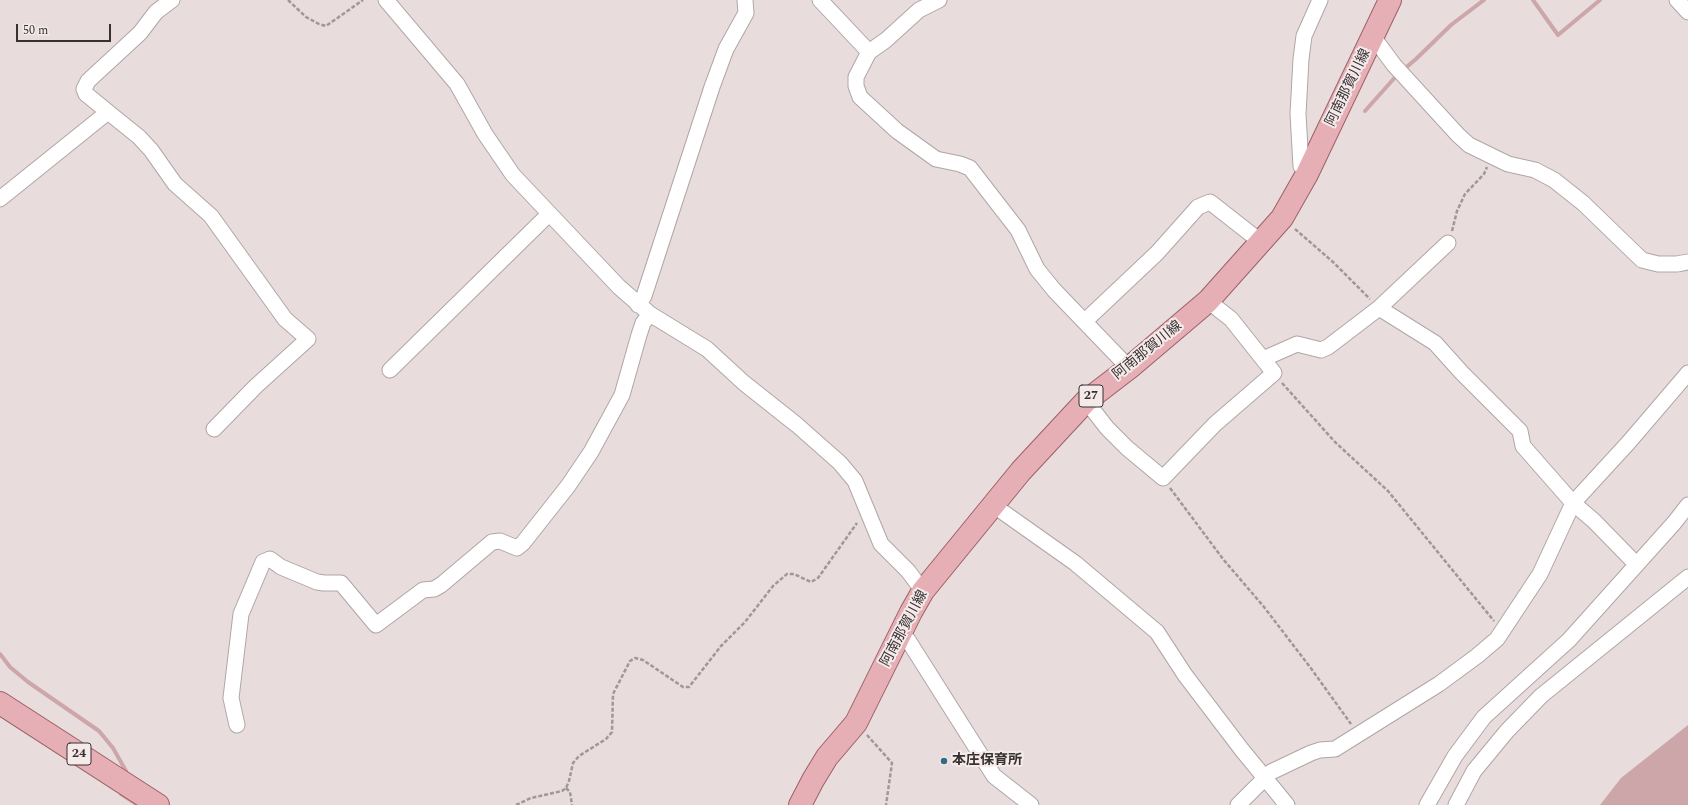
<!DOCTYPE html>
<meta charset="utf-8">
<style>
body{margin:0}
#map{position:relative;width:1688px;height:805px;overflow:hidden;background:#e8dcdd;font-family:Spectral,serif}
canvas{display:block}
.scale{position:absolute;left:16px;top:24px;width:95px;height:18px;box-sizing:border-box;border:2px solid #363232;border-top:0;padding-left:5px;font-size:12px;line-height:14px;white-space:nowrap;color:#363232;-webkit-text-stroke:3px #f5e9ea;paint-order:stroke}
</style>
<div id="map">
<canvas width="1688" height="805"></canvas>
<div class="scale">50 m</div>
</div>
<script>
const context = document.querySelector('canvas').getContext('2d');
context.lineJoin = 'round';
function paint(path, color) {
  context.fillStyle = color;
  context.fill(path, 'evenodd');
}
function poly(rows) {
  const path = new Path2D();
  for (const r of rows) {
    path.moveTo(r[0], r[1]);
    for (let i = 2; i < r.length; i += 2) path.lineTo(r[i], r[i + 1]);
  }
  return path;
}
function trace(path, color, width, dash) {
  context.strokeStyle = color;
  context.lineWidth = width;
  context.lineCap = dash ? 'butt' : 'round';
  context.setLineDash(dash || []);
  context.stroke(path);
}
function drawText(font, color, halo, rows, align = 'center') {
  context.font = font + ' Spectral,"Noto Sans JP",serif';
  context.lineWidth = 4;
  context.setLineDash([]);
  context.textBaseline = 'middle';
  context.strokeStyle = halo;
  context.fillStyle = color;
  for (const [text, x, y, turn = 0] of rows) {
    context.save();
    context.translate(x, y);
    context.rotate((+turn || 0) * Math.PI / 180);
    context.textAlign = isNaN(turn) ? turn : align;
    if (halo) context.strokeText(text, 0, 0);
    context.fillText(text, 0, 0);
    context.restore();
  }
}
paint(poly([
 [1688,725,1688,805,1600,805,1621,778]
]), '#cda6a9');
trace(poly([
 [1533,0,1558,35,1600,0],
 [1403,70,1416,59,1451,25,1484,0],
 [1365,111,1398,74],
 [0,654,10,667,28,682,99,731,113,748,126,771],
 [121,794,138,805]
]), '#cda6a9', 4);
const street = poly([
 [386,0,457,84,485,134,513,175,619,287,650,314,707,349,744,383,797,425,840,463,855,481,881,544,908,571,923,591],
 [820,0,869,52],
 [939,0,919,10,886,40,869,52,856,77,856,86,860,97,897,131,936,159,960,164,970,168,1018,230,1037,269,1054,290,1129,368],
 [1677,0,1688,12],
 [1373,39,1377,42,1394,65,1458,135,1469,145,1508,164,1535,170,1554,180,1583,203,1642,260,1658,264,1677,264,1688,262],
 [108,112,139,137,151,150,175,184,211,216,285,319,308,339,256,386,214,429],
 [1307,174,1301,166,1298,114,1301,59,1304,36,1320,0],
 [0,199,108,112,86,94,84,89,88,81,140,33,156,12,172,0],
 [638,305,644,296,712,87,726,49,746,13,745,0],
 [1379,308,1435,343,1462,373,1520,431,1523,446,1573,503,1594,521,1636,564],
 [1085,321,1157,253,1198,207,1210,202,1261,242],
 [1263,359,1297,344,1321,350,1328,347,1379,308,1448,243],
 [390,370,549,214],
 [1086,401,1107,428,1127,448,1163,478,1215,424,1274,373,1231,319,1208,301],
 [993,505,1075,563,1157,632,1185,675,1242,750,1287,805],
 [900,636,908,640,994,776,1031,805],
 [237,725,231,698,241,614,263,562,270,559,281,567,317,582,324,583,341,583,376,625,423,590,434,589,441,585,492,542,500,541,517,548,523,543,568,486,591,452,622,395,639,335,643,323,650,314],
 [1238,805,1271,772,1311,753,1320,750,1335,749,1439,684,1477,656,1497,639,1540,574,1573,503,1629,442,1688,373],
 [1427,805,1455,756,1484,717,1569,640,1674,523,1688,505],
 [1456,805,1474,771,1507,731,1541,696,1688,577]
]);
const primary = poly([
 [0,703,158,805],
 [800,805,813,780,827,757,856,723,911,612,923,591,1021,471,1086,401,1129,368,1208,301,1282,218,1307,174,1390,0]
]);
trace(street, '#b0a6a6', 17);
trace(primary, '#9c6067', 24);
trace(poly([
 [288,0,306,17,319,24,326,26,363,0],
 [1295,229,1333,262,1370,299],
 [1452,231,1457,211,1465,194,1484,174,1487,167],
 [1282,383,1335,442,1388,491,1494,621],
 [1170,488,1223,559,1264,607,1310,667,1351,724],
 [867,735,892,763,886,805],
 [566,788,570,792,572,805],
 [516,805,531,798,562,791,566,788,569,781,573,763,579,756,606,739,612,732,613,694,630,661,635,658,643,660,683,687,689,687,721,646,745,622,773,586,787,574,794,574,811,582,818,578,857,523]
]), '#a09798', 2.5, [4, 2]);
trace(street, '#fff', 15);
trace(primary, '#e5afb5', 22);
for (const [x, y, r, color] of [
 [944,761,4,"#306c84"]
]) {
  const dot = new Path2D();
  dot.arc(x, y, r, 0, 2 * Math.PI);
  context.fillStyle = color;
  context.fill(dot);
  trace(dot, '#f5e9ea', 1.5);
}
for (const [x, y, w] of [
 [1091,396,24],
 [79,754,24]
]) {
  const box = new Path2D();
  box.roundRect(x - w / 2, y - 11, w, 22, 3);
  context.fillStyle = '#f5e9ea';
  context.fill(box);
  trace(box, '#363232', 1);
}
drawText('bold 13px', '#363232', null, [
 ["27",1091,396],
 ["24",79,754]
]);
drawText('14px', '#363232', '#f5e9ea', [
 ["阿南那賀川線",1349,88,-64],
 ["阿南那賀川線",1148,351,-39],
 ["阿南那賀川線",905,629,-62]
]);
drawText('bold 14px', '#363232', '#f5e9ea', [
 ["本庄保育所",952,761]
], 'left');
</script>
